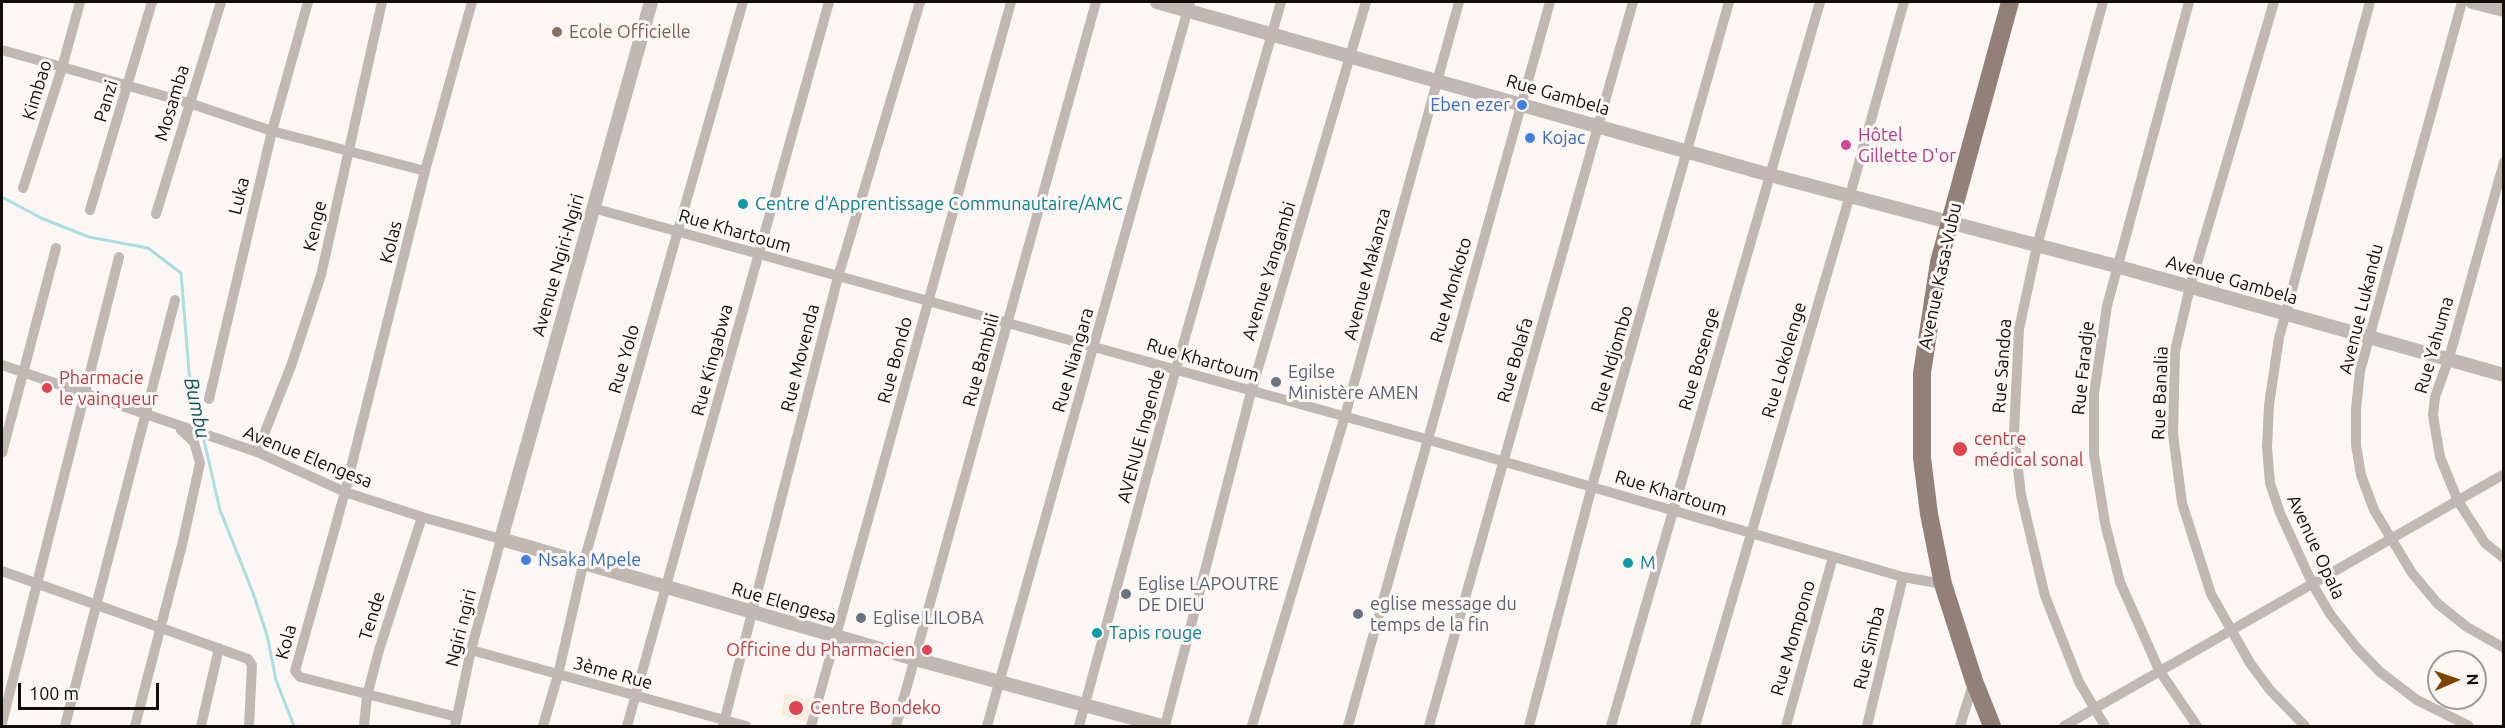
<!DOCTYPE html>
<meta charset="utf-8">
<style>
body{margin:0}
#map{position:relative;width:2505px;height:728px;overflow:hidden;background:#fcf7f5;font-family:Ubuntu,sans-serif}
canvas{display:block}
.frame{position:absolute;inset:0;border:3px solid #140c0a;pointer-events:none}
.north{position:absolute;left:2427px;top:650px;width:60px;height:60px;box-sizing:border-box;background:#fcf7f5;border:2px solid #9f9997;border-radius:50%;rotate:88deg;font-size:16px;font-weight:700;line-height:24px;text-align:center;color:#140c0a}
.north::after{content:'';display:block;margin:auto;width:21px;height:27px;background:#814400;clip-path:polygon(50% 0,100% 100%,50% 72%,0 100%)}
.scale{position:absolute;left:18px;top:683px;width:141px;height:27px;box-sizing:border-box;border:3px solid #140c0a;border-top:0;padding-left:8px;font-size:18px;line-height:21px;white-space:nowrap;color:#140c0a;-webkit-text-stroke:4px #fcf7f5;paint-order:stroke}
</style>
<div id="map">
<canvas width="2505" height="728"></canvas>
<div class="frame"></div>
<div class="north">N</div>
<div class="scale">100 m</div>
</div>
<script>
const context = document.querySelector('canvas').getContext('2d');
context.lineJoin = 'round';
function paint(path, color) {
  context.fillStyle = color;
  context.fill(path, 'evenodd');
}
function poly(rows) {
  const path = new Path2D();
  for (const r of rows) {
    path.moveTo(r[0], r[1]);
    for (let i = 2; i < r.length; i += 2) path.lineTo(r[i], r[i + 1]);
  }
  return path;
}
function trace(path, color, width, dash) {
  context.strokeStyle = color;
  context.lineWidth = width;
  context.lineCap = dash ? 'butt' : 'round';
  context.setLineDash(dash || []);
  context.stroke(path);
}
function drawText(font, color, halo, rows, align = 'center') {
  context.font = font + ' Ubuntu,sans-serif';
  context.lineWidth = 6;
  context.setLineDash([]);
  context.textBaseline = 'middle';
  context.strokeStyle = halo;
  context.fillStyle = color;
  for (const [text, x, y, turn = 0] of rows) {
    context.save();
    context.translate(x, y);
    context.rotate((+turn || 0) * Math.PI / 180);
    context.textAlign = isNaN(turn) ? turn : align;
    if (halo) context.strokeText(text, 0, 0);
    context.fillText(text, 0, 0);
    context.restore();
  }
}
paint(poly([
 [785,693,812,701,806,722,781,715]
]), '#feeadb');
trace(poly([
 [2,197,41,218,89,237,148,248,181,273,189,372,201,429],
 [203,436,220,510,253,593,267,635,276,680,294,726]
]), '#abdfdf', 3);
trace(poly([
 [2103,2,2037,246,2019,329,2014,433,2021,495,2045,596,2079,682,2105,726],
 [2189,2,2107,306,2094,394,2094,454,2105,523,2120,582,2159,670,2197,726],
 [2274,2,2190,287,2175,351,2173,434,2182,503,2211,594,2250,663,2270,690,2305,726],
 [2370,2,2279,338,2269,405,2267,447,2270,483,2280,513,2313,585,2330,614,2357,648,2380,672,2417,700,2469,726],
 [2462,2,2360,371,2356,409,2356,445,2361,475,2374,510,2412,573,2438,604,2467,627,2504,648],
 [2,50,189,103,272,131,425,171],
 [2504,162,2449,358,2435,397,2433,415,2440,457,2458,501,2485,543,2504,558],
 [23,188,62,68,80,2],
 [593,208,1426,439,1903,577,1943,584],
 [90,210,152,2],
 [156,214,221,2],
 [2,365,257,452,345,492,422,517,501,539,471,650,455,726],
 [209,399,272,131,308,2],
 [257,452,291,366,321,275,382,2],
 [2,453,56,248],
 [2,571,248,659,252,665,249,726],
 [471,650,746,726],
 [457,717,300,677,295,671,345,492,425,171,472,2],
 [2,723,119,257],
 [65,726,175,300],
 [135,726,182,545,200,463,194,442,181,430],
 [201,726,219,648],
 [364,726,367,696,379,650,422,517],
 [543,726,558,675,584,561,743,2],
 [627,726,829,2],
 [723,726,838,277,920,2],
 [811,726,1011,2],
 [896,726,1096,2],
 [987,726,1190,2],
 [1079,726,1176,369,1281,2],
 [1165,726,1251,392,1366,2],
 [1252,726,1345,416,1459,2],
 [1348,726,1550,2],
 [1429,726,1633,2],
 [1529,726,1592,486,1729,2],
 [1611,726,1820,2],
 [1695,726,1850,195,1904,2],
 [1786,726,1833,557],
 [1867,726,1903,577],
 [1960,726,1974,681],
 [2064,726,2504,474]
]), '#c1b7b3', 10);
trace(poly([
 [651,2,501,539,915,659,1162,726],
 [1157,2,1770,175,2116,266,2504,375],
 [2472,2,2504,10]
]), '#c1b7b3', 14);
trace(poly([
 [1992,726,1974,681,1943,584,1929,514,1922,458,1922,373,1939,262,2010,2]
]), '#928079', 18);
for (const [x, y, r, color] of [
 [557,32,6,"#8d6e63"],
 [1522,105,6,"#3f7fe0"],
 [1530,138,6,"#3f7fe0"],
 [1846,145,6,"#d1479c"],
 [743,204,6,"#0f9aa8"],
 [1276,382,6,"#6b7280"],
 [47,388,6,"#e0444e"],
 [1960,449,8,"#e0444e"],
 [526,560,6,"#3f7fe0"],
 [1628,563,6,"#0f9aa8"],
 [1126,594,6,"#6b7280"],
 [1358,614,6,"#6b7280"],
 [861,618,6,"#6b7280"],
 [1097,633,6,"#0f9aa8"],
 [927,650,6,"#e0444e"],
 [796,708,8,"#e0444e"]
]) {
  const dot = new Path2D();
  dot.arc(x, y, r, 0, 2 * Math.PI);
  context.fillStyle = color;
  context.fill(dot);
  trace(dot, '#fcf7f5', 2);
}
drawText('18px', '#785e54', '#fcf7f5', [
 ["Ecole Officielle",569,32]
], 'left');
drawText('18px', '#140c0a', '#fcf7f5', [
 ["Kimbao",37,90,-73],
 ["Rue Gambela",1558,95,16],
 ["Panzi",106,101,-73],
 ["Mosamba",172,103,-73],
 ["Luka",239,196,-76],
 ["Kenge",315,226,-77],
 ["Rue Khartoum",735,231,16],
 ["Kolas",391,242,-76],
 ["Avenue Ngiri-Ngiri",558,265,-74],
 ["Avenue Yangambi",1269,271,-73],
 ["Avenue Makanza",1367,274,-75],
 ["Avenue Kasa-Vubu",1940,276,-78],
 ["Avenue Gambela",2232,280,16],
 ["Rue Monkoto",1451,290,-74],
 ["Avenue Lukandu",2361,309,-76],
 ["Rue Yahuma",2434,345,-74],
 ["Rue Movenda",800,358,-76],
 ["Rue Yolo",624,359,-74],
 ["Rue Ndjombo",1612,359,-74],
 ["Rue Bosenge",1699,359,-74],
 ["Rue Kingabwa",712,360,-75],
 ["Rue Bondo",895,360,-75],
 ["Rue Bambili",981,360,-75],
 ["Rue Niangara",1073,360,-74],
 ["Rue Khartoum",1203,360,16],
 ["Rue Bolafa",1515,360,-74],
 ["Rue Lokolenge",1784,360,-74],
 ["Rue Sandoa",2002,366,-86],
 ["Rue Faradje",2083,368,-84],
 ["Rue Banalia",2160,393,-88],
 ["AVENUE Ingende",1141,436,-75],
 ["Avenue Elengesa",308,457,22],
 ["Rue Khartoum",1671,493,17],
 ["Avenue Opala",2316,547,65],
 ["Rue Elengesa",784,603,16],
 ["Tende",372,616,-73],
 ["Ngiri ngiri",461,628,-76],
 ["Rue Mompono",1793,638,-74],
 ["Kola",286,642,-75],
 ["Rue Simba",1869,648,-77],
 ["3ème Rue",613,673,15]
]);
drawText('18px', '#366cbe', '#fcf7f5', [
 ["Eben ezer",1510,105,"right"],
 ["Kojac",1542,138],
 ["Nsaka Mpele",538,560]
], 'left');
drawText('18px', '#b23c85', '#fcf7f5', [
 ["Hôtel",1858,135],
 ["Gillette D'or",1858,156]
], 'left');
drawText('18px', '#0d838f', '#fcf7f5', [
 ["Centre d'Apprentissage Communautaire/AMC",755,204],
 ["M",1640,563],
 ["Tapis rouge",1109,633]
], 'left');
drawText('18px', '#5b616d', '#fcf7f5', [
 ["Egilse",1288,372],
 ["Ministère AMEN",1288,393],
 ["Eglise LAPOUTRE",1138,584],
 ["DE DIEU",1138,605],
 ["eglise message du",1370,604],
 ["temps de la fin",1370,625],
 ["Eglise LILOBA",873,618]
], 'left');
drawText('18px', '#be3a42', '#fcf7f5', [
 ["Pharmacie",59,378],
 ["le vainqueur",59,399],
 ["centre",1974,439],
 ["médical sonal",1974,460],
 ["Officine du Pharmacien",915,650,"right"],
 ["Centre Bondeko",810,708]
], 'left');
drawText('italic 20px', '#0b5557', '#fcf7f5', [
 ["Bumbu",197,408,78]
]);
</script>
